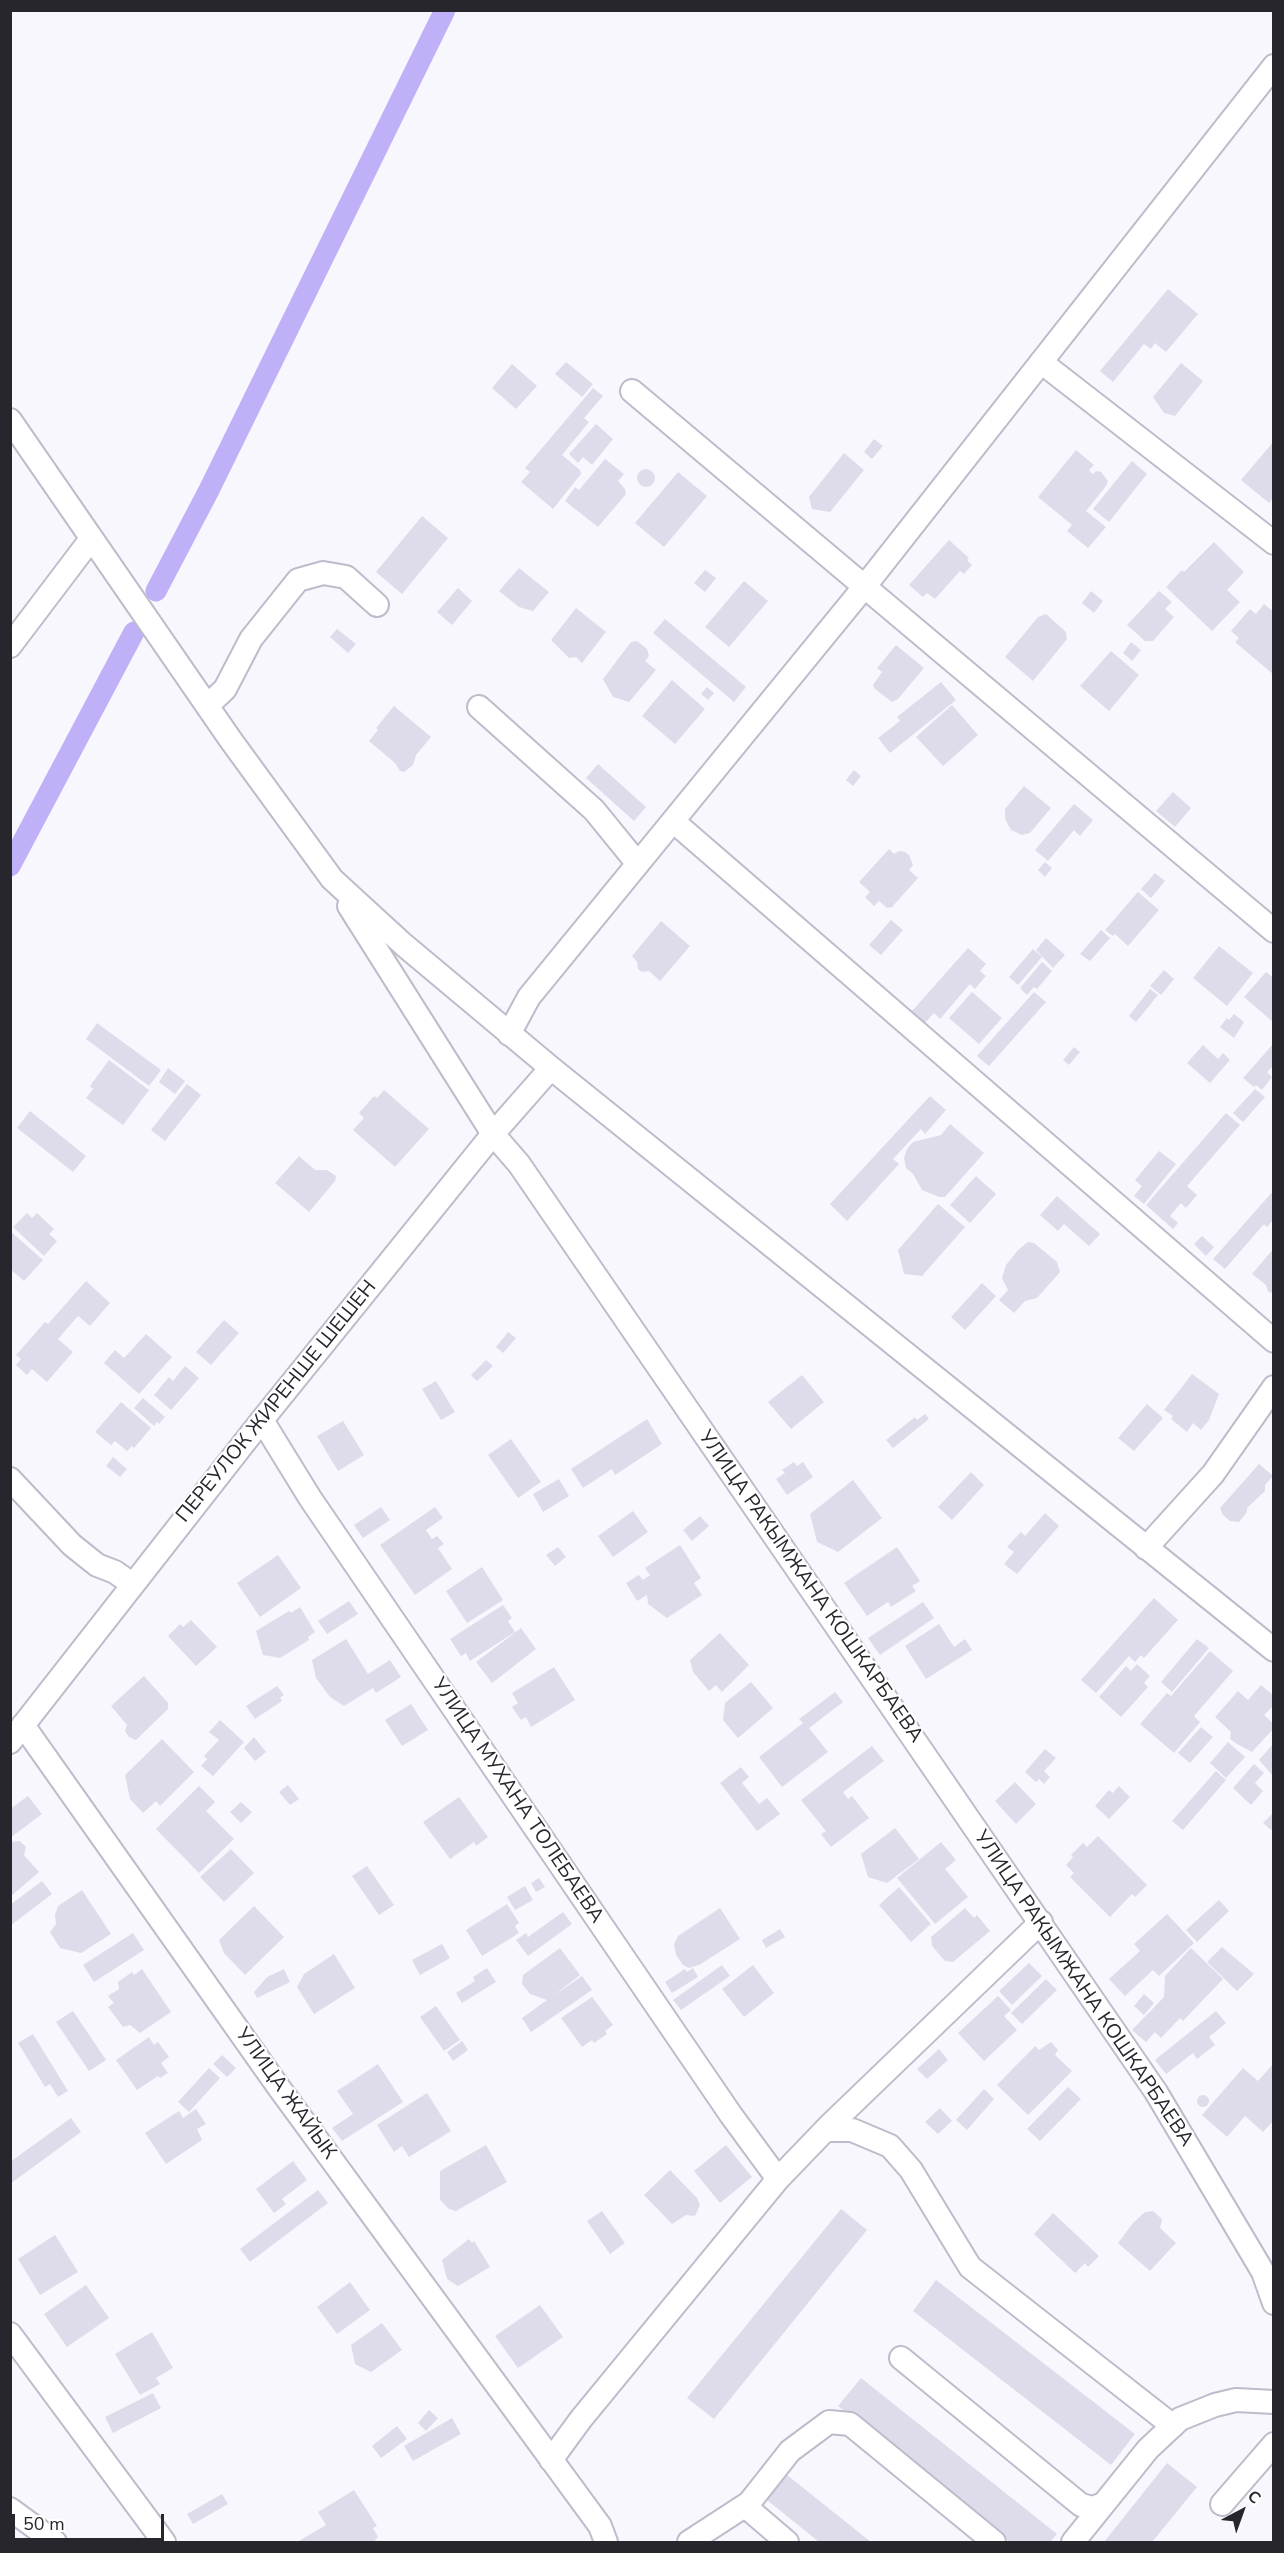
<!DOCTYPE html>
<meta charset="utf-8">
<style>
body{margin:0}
#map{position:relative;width:1284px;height:2553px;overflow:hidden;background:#f9f7fe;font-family:"Nunito Sans",sans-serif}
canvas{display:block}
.frame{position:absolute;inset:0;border:12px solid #28262d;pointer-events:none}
.north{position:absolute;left:1212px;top:2481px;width:60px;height:60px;-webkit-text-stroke:4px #fff;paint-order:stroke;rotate:41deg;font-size:16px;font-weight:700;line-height:24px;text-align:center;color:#28262d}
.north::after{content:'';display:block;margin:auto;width:21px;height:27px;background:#28262d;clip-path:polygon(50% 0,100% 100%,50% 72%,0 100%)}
.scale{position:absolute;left:12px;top:2514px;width:152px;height:27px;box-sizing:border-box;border:3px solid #28262d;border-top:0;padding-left:8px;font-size:18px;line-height:21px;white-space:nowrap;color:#28262d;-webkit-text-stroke:4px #fff;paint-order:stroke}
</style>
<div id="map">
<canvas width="1284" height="2553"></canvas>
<div class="frame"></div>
<div class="north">С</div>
<div class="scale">50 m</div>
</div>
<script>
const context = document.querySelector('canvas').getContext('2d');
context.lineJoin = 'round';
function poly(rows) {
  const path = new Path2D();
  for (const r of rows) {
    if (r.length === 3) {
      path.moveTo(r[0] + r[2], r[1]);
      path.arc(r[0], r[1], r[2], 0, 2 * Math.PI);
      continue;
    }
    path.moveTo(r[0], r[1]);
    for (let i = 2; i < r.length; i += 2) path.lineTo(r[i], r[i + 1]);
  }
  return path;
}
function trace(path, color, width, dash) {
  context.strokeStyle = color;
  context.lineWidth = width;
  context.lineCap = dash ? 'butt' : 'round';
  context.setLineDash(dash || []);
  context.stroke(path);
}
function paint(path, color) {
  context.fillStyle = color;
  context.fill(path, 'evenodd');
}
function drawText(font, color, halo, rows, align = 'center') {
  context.font = font + ' "Nunito Sans",sans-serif';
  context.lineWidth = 4.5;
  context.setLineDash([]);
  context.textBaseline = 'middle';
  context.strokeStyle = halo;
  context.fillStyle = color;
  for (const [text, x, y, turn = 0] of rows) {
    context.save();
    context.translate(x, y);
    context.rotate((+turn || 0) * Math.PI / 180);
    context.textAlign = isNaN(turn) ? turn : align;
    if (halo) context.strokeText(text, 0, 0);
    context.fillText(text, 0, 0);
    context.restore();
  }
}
trace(poly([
 [156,591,208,492,445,10],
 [10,866,134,632]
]), '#c0b0f7', 21);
paint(poly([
 [1168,289,1198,314,1166,352,1155,343,1151,349,1144,344,1113,382,1100,371],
 [566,362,593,384,582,397,555,374],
 [1181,363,1203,381,1175,416,1164,413,1153,397],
 [512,364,537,386,516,409,492,388],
 [593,388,603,396,584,418,589,422,562,455,580,470,581,474,553,509,521,482,530,472,525,468],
 [596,424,613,439,592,465,583,457,578,463,569,454],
 [874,439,883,446,872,459,864,452],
 [1274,441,1274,497,1269,503,1241,480],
 [1076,450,1094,465,1089,470,1093,474,1096,471,1101,472,1108,481,1106,486,1086,511,1106,527,1088,548,1067,531,1072,525,1038,497],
 [844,453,864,470,830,512,812,509,809,497],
 [605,459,624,474,618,481,625,489,626,494,598,527,565,501,575,487,579,490],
 [1132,461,1147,474,1109,522,1093,509],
 [646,478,9],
 [678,472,707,496,664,547,635,523],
 [422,516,448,538,402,594,376,572],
 [949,540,969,558,967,560,972,565,964,574,960,571,935,599,927,593,923,597,909,585],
 [1214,542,1244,572,1227,590,1240,602,1212,631,1166,587,1182,570,1184,572],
 [519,568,549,592,533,611,519,607,499,591],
 [705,570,716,578,705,592,694,583],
 [744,581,768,601,729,647,705,627],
 [458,588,472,601,452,625,437,612],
 [1091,591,1103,601,1094,613,1082,603],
 [1159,591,1172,602,1165,609,1174,617,1153,641,1145,641,1127,625],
 [1264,604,1274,612,1274,675,1235,642,1239,638,1231,631,1250,609,1256,614],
 [576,608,606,632,582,663,576,657,569,658,551,640],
 [1046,614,1066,632,1067,639,1033,681,1005,657,1038,617],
 [665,619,746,687,734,702,653,633],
 [337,629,356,644,348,653,330,637],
 [637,641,647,649,649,656,645,661,656,670,629,702,613,697,603,679,631,642],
 [1131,642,1141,650,1132,661,1123,653],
 [896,645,924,668,898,699,892,702,875,689,873,685,882,672,877,668],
 [1111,651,1139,675,1109,711,1080,686],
 [672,680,705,709,675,744,642,716],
 [941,682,956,700,890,753,878,738,900,721,897,717],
 [707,687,714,693,708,700,701,694],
 [952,705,978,735,943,766,916,737],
 [394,706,431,737,416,755,413,765,404,772,400,771,395,763,369,741,378,730,376,728],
 [598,764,646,807,634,821,586,778],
 [854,770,861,776,853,786,846,780],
 [1024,786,1051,808,1030,833,1022,835,1011,830,1005,819,1005,809],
 [1173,792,1191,808,1175,827,1156,811],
 [1074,804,1093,820,1080,836,1074,830,1048,861,1035,850],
 [889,849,894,854,899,851,905,852,909,855,913,865,909,870,918,878,892,907,887,908,879,901,874,906,865,897,870,892,859,882],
 [1045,862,1052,868,1045,877,1038,870],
 [1155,873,1165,881,1151,898,1141,889],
 [1138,892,1159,910,1128,946,1115,934,1113,936,1105,930],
 [891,920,903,930,881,955,869,945],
 [661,921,690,946,660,981,649,971,642,972,638,969,637,962,632,956],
 [1101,930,1110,938,1090,961,1080,954],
 [1046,938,1065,955,1053,968,1036,950],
 [1219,946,1253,973,1227,1006,1193,978],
 [968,948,986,964,980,971,986,976,975,989,970,984,940,1019,934,1013,925,1023,912,1011],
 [1033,949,1042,957,1018,985,1009,977],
 [1042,962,1052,971,1037,989,1034,987,1027,995,1020,988],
 [1164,970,1174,979,1161,995,1150,986],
 [1266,972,1274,978,1274,1023,1244,997],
 [1150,989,1158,995,1136,1022,1129,1016],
 [972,992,1002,1018,979,1044,949,1018],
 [1034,992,1046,1002,989,1066,977,1056],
 [1234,1014,1244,1022,1234,1038,1220,1027,1227,1018,1229,1020],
 [97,1023,161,1070,149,1086,86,1039],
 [1274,1043,1274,1065,1267,1072,1272,1077,1262,1090,1256,1085,1254,1087,1243,1078],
 [1203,1045,1218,1059,1223,1053,1230,1060,1210,1083,1187,1063],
 [1074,1047,1080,1052,1069,1065,1063,1060],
 [109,1060,149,1090,123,1125,86,1098,93,1089,90,1086],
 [168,1068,185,1081,175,1094,159,1082],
 [187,1084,201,1095,165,1141,151,1130],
 [1255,1089,1265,1097,1243,1122,1233,1113],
 [384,1090,429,1129,395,1167,353,1130,364,1118,359,1113,374,1096,377,1098],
 [930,1096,946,1110,925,1134,921,1129,893,1159,899,1164,847,1221,830,1204],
 [30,1111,86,1156,73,1172,17,1128],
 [1226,1113,1240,1125,1187,1186,1197,1195,1186,1208,1181,1203,1170,1216,1178,1223,1173,1229,1146,1205],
 [950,1124,984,1153,945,1197,939,1197,922,1190,913,1174,906,1168,904,1158,907,1149,913,1142,941,1135],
 [1159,1151,1176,1164,1144,1204,1134,1196,1142,1186,1135,1180],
 [299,1156,315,1170,327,1170,336,1176,335,1181,309,1212,275,1183],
 [976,1176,996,1194,970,1223,950,1205],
 [1274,1190,1274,1219,1267,1227,1264,1224,1225,1269,1213,1259],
 [1057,1196,1100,1234,1089,1246,1064,1224,1058,1231,1040,1215],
 [938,1204,965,1227,922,1276,904,1274,898,1250],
 [27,1213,32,1218,37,1213,54,1229,49,1234,57,1241,44,1256,13,1227],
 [10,1231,43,1260,24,1281,10,1269],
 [1202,1236,1214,1247,1206,1256,1194,1244],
 [1028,1242,1034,1243,1057,1262,1060,1272,1037,1298,1025,1301,1014,1313,999,1300,1008,1290,1002,1278,1006,1265,1018,1250],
 [1274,1248,1274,1293,1268,1292,1266,1285,1252,1274],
 [86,1281,110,1303,90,1326,78,1316,58,1339,73,1352,47,1382,32,1369,27,1375,16,1365,21,1359,16,1355,45,1322,48,1324],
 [982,1283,996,1296,965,1330,951,1317],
 [224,1320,239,1333,211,1365,196,1352],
 [508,1332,516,1338,503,1353,496,1347],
 [146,1334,172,1357,139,1394,104,1363,115,1350,124,1358],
 [486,1360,493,1366,477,1381,471,1375],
 [185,1366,199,1378,171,1410,154,1395,169,1377,173,1381],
 [1192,1374,1219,1394,1209,1420,1201,1430,1193,1423,1187,1432,1171,1419,1173,1416,1164,1410],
 [802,1375,824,1402,791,1429,768,1402],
 [436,1381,455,1412,441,1420,422,1389],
 [143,1398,165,1417,159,1424,157,1422,154,1426,134,1408],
 [121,1402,151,1428,134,1448,132,1446,127,1451,115,1441,111,1445,95,1432],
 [1147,1404,1163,1418,1134,1451,1118,1438],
 [925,1414,929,1419,893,1448,886,1440,915,1417,917,1420],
 [647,1419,662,1444,615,1475,612,1469,583,1488,571,1469],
 [343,1421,364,1455,338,1471,317,1436],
 [511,1439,541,1482,518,1498,488,1455],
 [113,1457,127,1469,120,1477,106,1466],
 [794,1462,797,1466,803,1462,813,1477,787,1495,776,1479,785,1473,782,1470],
 [1259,1464,1273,1476,1265,1485,1265,1491,1247,1508,1247,1512,1239,1522,1230,1521,1223,1515,1220,1508],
 [971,1472,984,1485,952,1520,938,1507],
 [559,1479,569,1496,543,1512,533,1494],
 [853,1480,882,1518,838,1552,817,1542,810,1514],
 [381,1507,390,1520,363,1538,354,1525],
 [435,1507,443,1518,426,1530,432,1539,437,1536,444,1544,438,1548,452,1569,415,1595,380,1545],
 [633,1511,648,1532,613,1557,598,1536],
 [1045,1513,1059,1526,1017,1574,1004,1564,1014,1552,1007,1547,1021,1532,1025,1536],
 [700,1516,709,1526,692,1541,683,1530],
 [680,1545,701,1578,694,1583,702,1595,667,1618,648,1604,647,1595,637,1601,626,1583,639,1575,643,1580,650,1575,645,1568],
 [558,1547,566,1557,555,1566,546,1555],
 [897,1547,920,1581,912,1586,916,1591,891,1607,888,1602,867,1616,844,1583],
 [278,1555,301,1588,260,1617,237,1583],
 [482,1567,503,1600,467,1623,446,1591],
 [1154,1598,1178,1620,1144,1658,1141,1655,1135,1662,1129,1656,1096,1693,1081,1680],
 [349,1601,358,1614,327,1634,318,1621],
 [923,1602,934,1618,880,1655,868,1638],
 [503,1605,512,1618,508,1621,515,1632,470,1661,466,1653,461,1656,450,1639],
 [300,1607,315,1632,308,1637,309,1640,280,1658,263,1655,256,1631,289,1611,291,1613],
 [191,1620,217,1647,196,1666,168,1636,180,1624,183,1627],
 [939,1624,954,1647,965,1639,972,1650,926,1679,905,1646],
 [521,1628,536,1649,492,1683,476,1662],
 [720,1633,749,1665,722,1692,716,1685,709,1691,693,1672,690,1660],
 [346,1639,368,1674,390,1660,401,1677,376,1693,373,1688,344,1706,330,1697,316,1678,312,1660],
 [1197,1639,1209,1648,1172,1692,1161,1682],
 [1210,1651,1233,1671,1194,1716,1200,1722,1174,1753,1140,1724,1167,1693,1171,1696],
 [1137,1664,1150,1676,1144,1683,1148,1687,1121,1717,1099,1697,1126,1666,1131,1671],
 [554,1667,575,1700,531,1727,526,1717,521,1720,512,1707,518,1703,512,1693],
 [144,1676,168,1703,168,1709,136,1740,129,1737,125,1731,127,1725,111,1706],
 [751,1682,773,1708,738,1738,723,1720,725,1703],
 [1261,1685,1274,1696,1274,1705,1264,1715,1274,1724,1274,1728,1252,1752,1237,1744,1230,1739,1231,1732,1215,1717,1238,1691,1248,1700],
 [277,1686,284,1695,280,1698,282,1701,255,1719,246,1706],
 [835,1692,843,1702,809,1728,828,1752,782,1787,759,1757,803,1723,799,1719],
 [411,1704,428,1730,402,1746,385,1720],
 [220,1720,244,1742,213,1776,201,1766,207,1759,204,1756,219,1740,209,1732],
 [1201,1727,1213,1737,1190,1763,1178,1753],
 [254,1737,266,1752,255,1761,244,1748],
 [162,1739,194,1772,160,1806,156,1801,143,1813,130,1799,125,1775],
 [1228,1742,1245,1757,1226,1778,1210,1763],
 [1274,1743,1274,1777,1259,1760],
 [872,1746,884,1761,843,1792,848,1799,852,1796,869,1818,831,1847,821,1834,826,1831,801,1800],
 [1045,1749,1056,1758,1044,1771,1050,1777,1044,1784,1039,1779,1036,1782,1025,1772],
 [1254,1764,1264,1773,1255,1783,1263,1791,1251,1805,1233,1788],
 [741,1767,749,1777,742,1783,759,1804,767,1798,780,1814,757,1831,720,1783],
 [1216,1771,1226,1780,1183,1830,1172,1821],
 [1015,1782,1036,1804,1016,1824,995,1801],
 [288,1785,299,1799,290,1805,279,1792],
 [199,1786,215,1802,206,1811,234,1839,199,1873,156,1829],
 [1119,1786,1130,1797,1109,1819,1095,1806,1109,1790,1113,1793],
 [28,1796,42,1814,10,1838,10,1809],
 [459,1797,488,1837,476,1846,474,1842,450,1859,423,1822],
 [241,1802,252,1812,241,1823,230,1812],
 [1274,1812,1274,1827,1271,1830,1263,1823],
 [895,1828,919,1859,887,1883,868,1877,861,1854],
 [1098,1836,1147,1885,1135,1897,1132,1894,1110,1917,1070,1877,1074,1873,1066,1865,1073,1857,1071,1855,1083,1843,1087,1847],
 [20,1841,26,1847,24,1855,39,1872,10,1897,10,1842],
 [941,1842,956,1860,945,1869,968,1897,935,1924,897,1878],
 [231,1849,254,1873,224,1902,200,1877],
 [367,1866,394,1905,379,1915,352,1876],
 [539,1878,545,1887,536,1892,531,1883],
 [42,1881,52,1894,10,1926,10,1905],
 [525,1886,533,1900,515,1910,507,1897],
 [899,1887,931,1924,911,1942,879,1905],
 [82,1890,111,1934,81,1953,60,1948,50,1932,56,1924,55,1915,58,1906],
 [1219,1900,1229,1911,1197,1942,1186,1930],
 [507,1904,519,1923,515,1926,519,1933,482,1956,466,1930],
 [254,1906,284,1937,245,1975,224,1953,219,1940],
 [720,1908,740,1939,699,1965,689,1968,683,1965,676,1955,674,1944,678,1936],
 [965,1908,974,1918,977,1915,990,1931,953,1962,945,1961,932,1946,931,1937],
 [563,1912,572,1924,528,1956,516,1940,526,1933,528,1937],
 [1167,1914,1194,1943,1159,1976,1153,1970,1125,1996,1109,1979,1140,1951,1134,1944],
 [780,1929,785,1937,766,1948,762,1940],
 [133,1933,144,1950,94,1982,83,1965],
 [442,1944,450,1958,420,1975,412,1960],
 [1222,1947,1254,1974,1237,1991,1207,1962],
 [560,1948,580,1975,553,1996,582,1976,592,1990,531,2032,522,2018,547,2000,530,1994,522,1984,523,1975],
 [1191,1948,1223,1979,1183,2021,1180,2018,1161,2038,1155,2032,1146,2042,1132,2030,1164,1997,1165,1976],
 [334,1954,355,1988,314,2014,297,1987,304,1974],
 [1029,1963,1042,1976,1012,2005,999,1991],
 [722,1965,730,1976,681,2010,673,2000],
 [753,1965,774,1993,744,2017,722,1989],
 [487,1968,496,1982,462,2003,456,1993,475,1981,473,1977],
 [693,1968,698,1977,672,1993,665,1982,685,1969,687,1972],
 [142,1969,171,2012,140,2033,130,2025,123,2027,108,2007,114,2003,108,1996,119,1989,118,1982,132,1972,134,1975],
 [284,1969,290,1982,257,1998,254,1992,267,1977],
 [1046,1979,1057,1990,1022,2024,1011,2013],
 [1144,1994,1154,2003,1144,2015,1134,2006],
 [998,1996,1011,2010,1004,2016,1017,2030,984,2061,958,2033],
 [592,1997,613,2025,605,2031,607,2034,594,2043,592,2040,582,2047,561,2018],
 [436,2006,460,2040,444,2051,420,2017],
 [73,2011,106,2060,89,2071,56,2022],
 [1216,2011,1226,2023,1209,2037,1215,2045,1197,2059,1193,2053,1166,2074,1155,2060],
 [33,2034,68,2091,58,2097,50,2084,45,2087,18,2043],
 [149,2037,154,2045,158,2042,169,2057,161,2063,168,2073,160,2078,158,2076,137,2090,116,2060],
 [462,2041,468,2050,453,2061,447,2052],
 [1051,2042,1058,2050,1055,2055,1072,2071,1028,2115,997,2085,1035,2046,1039,2050],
 [939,2049,948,2060,927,2079,917,2069],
 [222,2055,236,2068,227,2077,213,2064],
 [1274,2063,1274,2120,1263,2132,1245,2116,1227,2137,1202,2115,1243,2068,1258,2081],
 [378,2064,403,2102,342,2141,332,2128,353,2114,337,2091],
 [209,2068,220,2078,189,2112,178,2102],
 [1068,2087,1081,2099,1040,2141,1027,2129],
 [984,2089,994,2099,967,2130,956,2120],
 [427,2093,451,2131,409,2157,402,2146,394,2152,377,2125],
 [1203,2101,6],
 [940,2108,952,2121,938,2134,925,2122],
 [196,2109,206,2124,197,2129,202,2140,166,2164,145,2133,179,2111,183,2118],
 [71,2118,81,2132,10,2184,10,2162],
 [486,2145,507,2182,456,2211,449,2209,440,2200,440,2171],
 [726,2145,752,2177,720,2203,694,2171],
 [293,2161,307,2180,282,2199,286,2204,274,2213,256,2189],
 [670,2170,697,2198,700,2205,695,2216,686,2215,672,2224,644,2195],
 [318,2190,328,2203,250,2262,240,2249],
 [841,2209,867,2230,714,2419,687,2398],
 [602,2211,625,2243,610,2254,587,2221],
 [1153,2211,1162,2219,1160,2228,1176,2243,1150,2271,1118,2243,1133,2223,1145,2212],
 [1053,2213,1099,2256,1088,2267,1085,2263,1075,2273,1034,2234],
 [55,2235,78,2272,40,2295,18,2259],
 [469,2239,472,2243,474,2241,490,2267,458,2286,447,2279,442,2260],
 [936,2280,1135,2434,1111,2465,913,2311],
 [350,2282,370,2310,337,2334,317,2307],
 [86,2285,109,2318,67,2347,44,2314],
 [540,2305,563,2337,518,2368,495,2336],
 [382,2323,402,2350,371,2372,355,2364,351,2345],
 [152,2332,173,2368,156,2378,160,2384,140,2395,115,2354],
 [861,2378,1057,2534,1050,2542,1010,2542,838,2406],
 [153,2393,161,2408,113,2433,105,2417],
 [429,2410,438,2418,426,2431,418,2423],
 [452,2418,461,2434,413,2461,404,2446],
 [397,2426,407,2439,381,2458,372,2446],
 [1167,2463,1197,2487,1152,2542,1104,2542],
 [787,2475,871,2542,819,2542,767,2500],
 [354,2490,377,2526,373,2528,378,2537,375,2540,377,2542,297,2542,326,2525,318,2512],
 [222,2494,228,2504,193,2524,187,2514]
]), '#dedbeb');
const minor = poly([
 [1041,362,1274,543],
 [632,391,1274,931],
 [10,420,230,739,332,879,404,945,551,1068,1274,1650],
 [10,646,91,539],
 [207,706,225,689,251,639,298,580,323,573,346,577,377,605],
 [479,707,594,810,638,864],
 [673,821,1274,1341],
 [349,906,493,1134,519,1164,1156,2092,1263,2272,1274,2303],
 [509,1034,529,997,865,586,1274,66],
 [262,1420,310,1498,731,2115,778,2179],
 [10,1479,72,1545,97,1565,115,1572,132,1584],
 [1146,1548,1213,1474,1274,1387],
 [23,1725,277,2085,600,2526,606,2542],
 [10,1742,262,1420,493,1134,551,1068],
 [825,2130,852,2130,890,2146,911,2170,970,2267,1173,2426],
 [10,2334,164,2542],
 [901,2358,1081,2505,1093,2508,1103,2504],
 [551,2460,581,2419,778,2179,831,2124,1041,1922],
 [1222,2504,1274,2444],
 [745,2506,787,2542],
 [10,2509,55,2542],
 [689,2542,749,2503,790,2451,829,2422,850,2424,994,2542],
 [1073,2542,1148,2449,1180,2419,1215,2405,1236,2400,1274,2402]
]);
trace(minor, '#bebbcb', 26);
trace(minor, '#fff', 22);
drawText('20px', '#28262d', '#fff', [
 ["ПЕРЕУЛОК ЖИРЕНШЕ ШЕШЕН",277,1402,-51],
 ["УЛИЦА РАКЫМЖАНА КОШКАРБАЕВА",810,1587,55],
 ["УЛИЦА МУХАНА ТОЛЕБАЕВА",517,1801,56],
 ["УЛИЦА РАКЫМЖАНА КОШКАРБАЕВА",1083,1989,56],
 ["УЛИЦА ЖАЙЫК",285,2094,54]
]);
</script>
